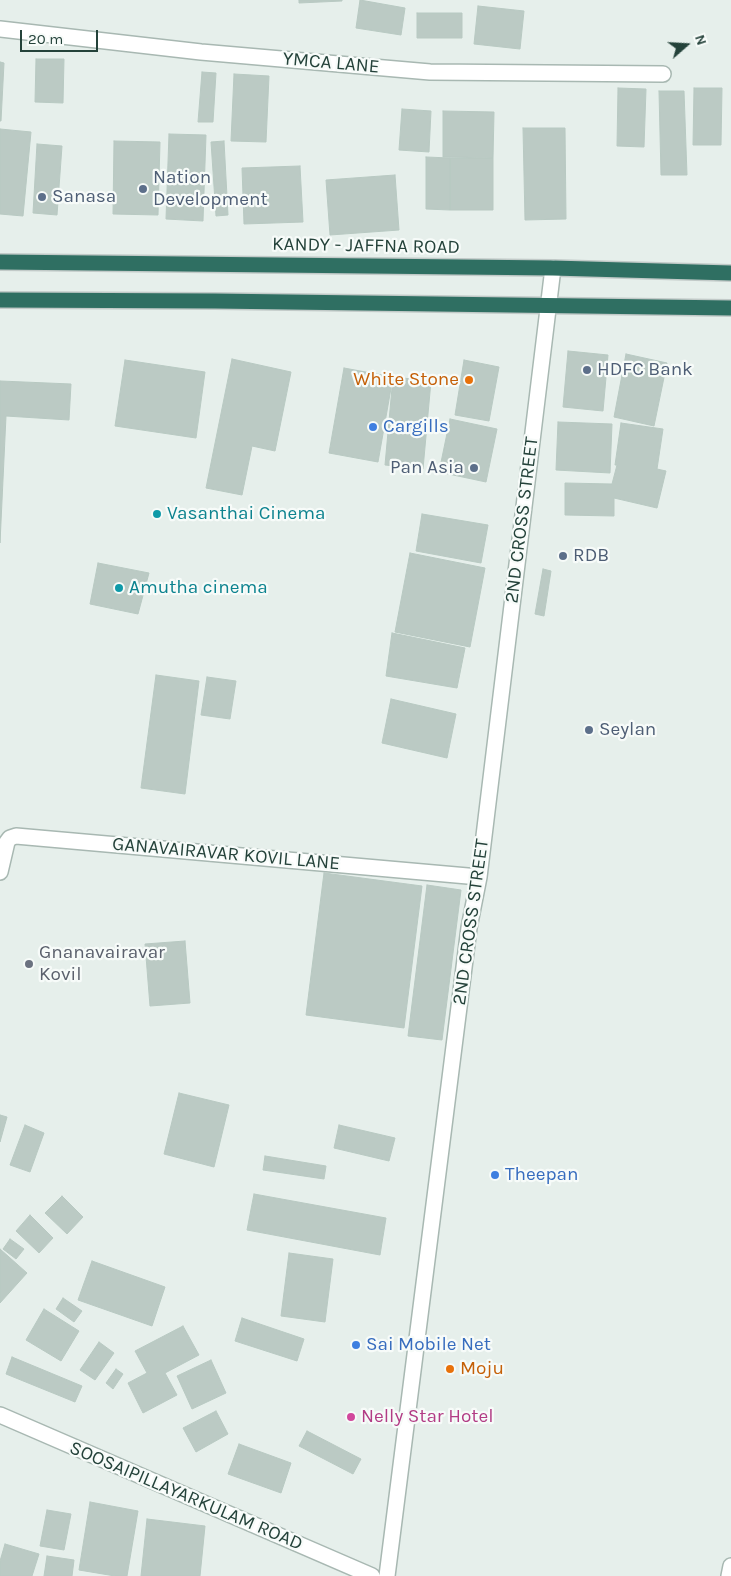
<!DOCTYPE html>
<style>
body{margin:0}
#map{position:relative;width:731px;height:1576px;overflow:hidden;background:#e6efeb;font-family:Karla,sans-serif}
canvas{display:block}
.north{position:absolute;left:661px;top:20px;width:50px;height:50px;-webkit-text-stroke:4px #f7fbf9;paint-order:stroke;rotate:71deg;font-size:14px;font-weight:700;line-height:20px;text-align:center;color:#24423a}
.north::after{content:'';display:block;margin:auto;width:18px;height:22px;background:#24423a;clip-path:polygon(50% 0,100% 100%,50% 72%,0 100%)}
.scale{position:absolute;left:20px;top:30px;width:78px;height:22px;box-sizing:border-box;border:2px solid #24423a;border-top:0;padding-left:6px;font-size:15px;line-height:18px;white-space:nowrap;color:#24423a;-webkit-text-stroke:4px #f7fbf9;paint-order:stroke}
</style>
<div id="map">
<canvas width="731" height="1576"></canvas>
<div class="north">N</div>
<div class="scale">20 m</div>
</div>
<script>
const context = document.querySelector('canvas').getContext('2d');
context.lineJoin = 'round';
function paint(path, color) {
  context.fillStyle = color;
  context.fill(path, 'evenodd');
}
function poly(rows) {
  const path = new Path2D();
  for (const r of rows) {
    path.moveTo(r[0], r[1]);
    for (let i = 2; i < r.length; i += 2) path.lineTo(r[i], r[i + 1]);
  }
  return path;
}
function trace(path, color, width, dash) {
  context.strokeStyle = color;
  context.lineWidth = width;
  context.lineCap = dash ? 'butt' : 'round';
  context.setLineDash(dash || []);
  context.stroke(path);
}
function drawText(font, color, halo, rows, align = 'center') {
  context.font = font + ' Karla,sans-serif';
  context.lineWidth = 4.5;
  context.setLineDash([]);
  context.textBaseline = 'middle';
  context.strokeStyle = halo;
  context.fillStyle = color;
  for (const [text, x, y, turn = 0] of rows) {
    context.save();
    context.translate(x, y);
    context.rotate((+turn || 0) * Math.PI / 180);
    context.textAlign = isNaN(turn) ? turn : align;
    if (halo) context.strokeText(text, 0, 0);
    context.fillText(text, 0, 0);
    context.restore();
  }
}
const building = poly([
 [299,0,342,0,342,1,299,3,299,0],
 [360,0,405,8,401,35,356,28,360,0],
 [478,6,524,11,520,49,474,44,478,6],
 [417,13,462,13,462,38,417,38,417,13],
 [36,59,64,59,63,103,35,102,36,59],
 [0,62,4,63,1,121,0,121,0,62],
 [202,72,216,73,213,122,198,122,202,72],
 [234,74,269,76,266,142,231,141,234,74],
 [618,88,646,89,644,147,617,146,618,88],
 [694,88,722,88,721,145,693,145,694,88],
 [659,91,684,91,687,175,661,175,659,91],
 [402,109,431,111,429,152,399,150,402,109],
 [443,111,494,112,493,158,443,157,443,111],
 [523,128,565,128,566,219,525,220,523,128],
 [0,129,31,132,23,216,0,214,0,129],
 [169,134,206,135,203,221,166,219,169,134],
 [114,141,160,142,158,215,113,214,114,141],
 [224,141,228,215,216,216,211,142,224,141],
 [37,144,62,146,57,215,33,213,37,144],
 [426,157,450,158,450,210,426,209,426,157],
 [450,158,493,158,493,210,450,210,450,158],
 [300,166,303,222,244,224,242,168,300,166],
 [395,175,399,230,330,235,326,180,395,175],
 [568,351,608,355,603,411,563,407,568,351],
 [626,354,667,363,654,426,614,417,626,354],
 [232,359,291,372,275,451,252,446,242,495,206,488,232,359],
 [125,360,205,372,196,438,115,426,125,360],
 [464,360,499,367,489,421,455,415,464,360],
 [344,368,393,377,378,462,329,453,344,368],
 [393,377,431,381,423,469,385,465,393,377],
 [0,381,71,384,69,420,6,416,0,543,0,381],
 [450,419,497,429,486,482,439,472,450,419],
 [558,422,612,424,610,473,556,470,558,422],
 [621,423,663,429,657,469,666,471,657,508,614,498,614,516,565,515,565,483,612,484,617,465,615,465,621,423],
 [422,514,488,525,481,563,416,551,422,514],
 [410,553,485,568,470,647,395,632,410,553],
 [98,563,149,573,138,614,90,604,98,563],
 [543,569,551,571,544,616,535,614,543,569],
 [392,633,465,648,457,688,386,676,392,633],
 [156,675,199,681,185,794,141,788,156,675],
 [207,677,236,681,230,719,201,715,207,677],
 [391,699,456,714,447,758,382,743,391,699],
 [324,873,422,886,404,1028,306,1015,324,873],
 [427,885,461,890,442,1040,408,1036,427,885],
 [185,941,190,1003,150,1006,145,944,185,941],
 [179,1093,229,1105,214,1167,164,1154,179,1093],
 [0,1115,7,1117,0,1142,0,1115],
 [25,1125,44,1133,30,1172,10,1165,25,1125],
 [339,1125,395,1138,389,1161,334,1148,339,1125],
 [265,1156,326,1166,324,1179,263,1170,265,1156],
 [254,1194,386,1218,380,1255,247,1230,254,1194],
 [62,1196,83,1217,67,1234,45,1213,62,1196],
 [30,1215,53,1238,39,1253,16,1231,30,1215],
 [10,1239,24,1249,16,1259,3,1249,10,1239],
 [0,1249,27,1273,0,1303,0,1249],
 [289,1253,333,1259,325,1322,281,1316,289,1253],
 [92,1261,165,1287,152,1326,78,1300,92,1261],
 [63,1298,82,1311,74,1322,56,1309,63,1298],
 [44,1309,79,1331,61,1361,26,1340,44,1309],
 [242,1318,304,1339,297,1361,235,1341,242,1318],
 [183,1326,199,1355,165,1373,177,1395,143,1413,128,1383,147,1373,135,1351,183,1326],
 [99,1342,114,1353,95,1380,80,1370,99,1342],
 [12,1357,82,1386,75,1402,6,1374,12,1357],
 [211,1360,226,1393,192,1409,177,1376,211,1360],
 [116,1369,123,1374,113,1389,106,1383,116,1369],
 [216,1411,228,1434,196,1452,183,1428,216,1411],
 [307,1431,361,1459,353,1474,299,1446,307,1431],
 [239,1444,291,1463,281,1493,228,1474,239,1444],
 [90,1502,138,1511,127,1576,115,1576,79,1570,90,1502],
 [47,1510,71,1514,64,1550,40,1546,47,1510],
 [147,1519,205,1526,200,1576,141,1576,147,1519],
 [5,1544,39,1554,32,1576,0,1576,0,1561,5,1544],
 [47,1556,74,1560,72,1576,44,1576,47,1556]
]);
paint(building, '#bbcac4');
trace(building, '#b8c9c2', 1);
const street = poly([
 [0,29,201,52,430,72,663,74],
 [0,872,7,842,10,838,16,836,479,877],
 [0,1415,372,1576],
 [387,1576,469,928,479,877,553,268],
 [729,1576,731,1566]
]);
const highway = poly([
 [0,262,553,268,731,273],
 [0,300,215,301,731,308]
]);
trace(street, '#a8b8b2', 18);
trace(highway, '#c2cac8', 18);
trace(street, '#fff', 15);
trace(highway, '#2f6f62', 15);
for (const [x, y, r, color] of [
 [143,189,5,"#5c6f8a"],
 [42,197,5,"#5c6f8a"],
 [587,370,5,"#5c6f8a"],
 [469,380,5,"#e8710a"],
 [373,427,5,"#3f7fe0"],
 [474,468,5,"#5c6f8a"],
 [157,514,5,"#0f9aa8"],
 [563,556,5,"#5c6f8a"],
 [119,588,5,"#0f9aa8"],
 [589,730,5,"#5c6f8a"],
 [29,964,5,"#6b7280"],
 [495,1175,5,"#3f7fe0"],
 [356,1345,5,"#3f7fe0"],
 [450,1369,5,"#e8710a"],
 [351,1417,5,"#d1479c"]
]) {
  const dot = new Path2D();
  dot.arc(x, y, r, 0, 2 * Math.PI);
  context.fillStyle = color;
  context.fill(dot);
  trace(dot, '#f7fbf9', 2);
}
drawText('19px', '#24423a', '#f7fbf9', [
 ["YMCA LANE",331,63,5],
 ["KANDY - JAFFNA ROAD",366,246,1],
 ["2ND CROSS STREET",522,520,-83],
 ["GANAVAIRAVAR KOVIL LANE",226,854,5],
 ["2ND CROSS STREET",471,922,-82],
 ["SOOSAIPILLAYARKULAM ROAD",186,1496,23]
]);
drawText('19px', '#4e5e75', '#f7fbf9', [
 ["Nation",153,178],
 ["Development",153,200],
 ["Sanasa",52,197],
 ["HDFC Bank",597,370],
 ["Pan Asia",464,468,"right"],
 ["RDB",573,556],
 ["Seylan",599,730]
], 'left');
drawText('19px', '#c56008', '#f7fbf9', [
 ["White Stone",459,380],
 ["Moju",460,1369,"left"]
], 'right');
drawText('19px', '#366cbe', '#f7fbf9', [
 ["Cargills",383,427],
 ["Theepan",505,1175],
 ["Sai Mobile Net",366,1345]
], 'left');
drawText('19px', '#0d838f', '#f7fbf9', [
 ["Vasanthai Cinema",167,514],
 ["Amutha cinema",129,588]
], 'left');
drawText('19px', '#5b616d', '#f7fbf9', [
 ["Gnanavairavar",39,953],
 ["Kovil",39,975]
], 'left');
drawText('19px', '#b23c85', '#f7fbf9', [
 ["Nelly Star Hotel",361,1417]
], 'left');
</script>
